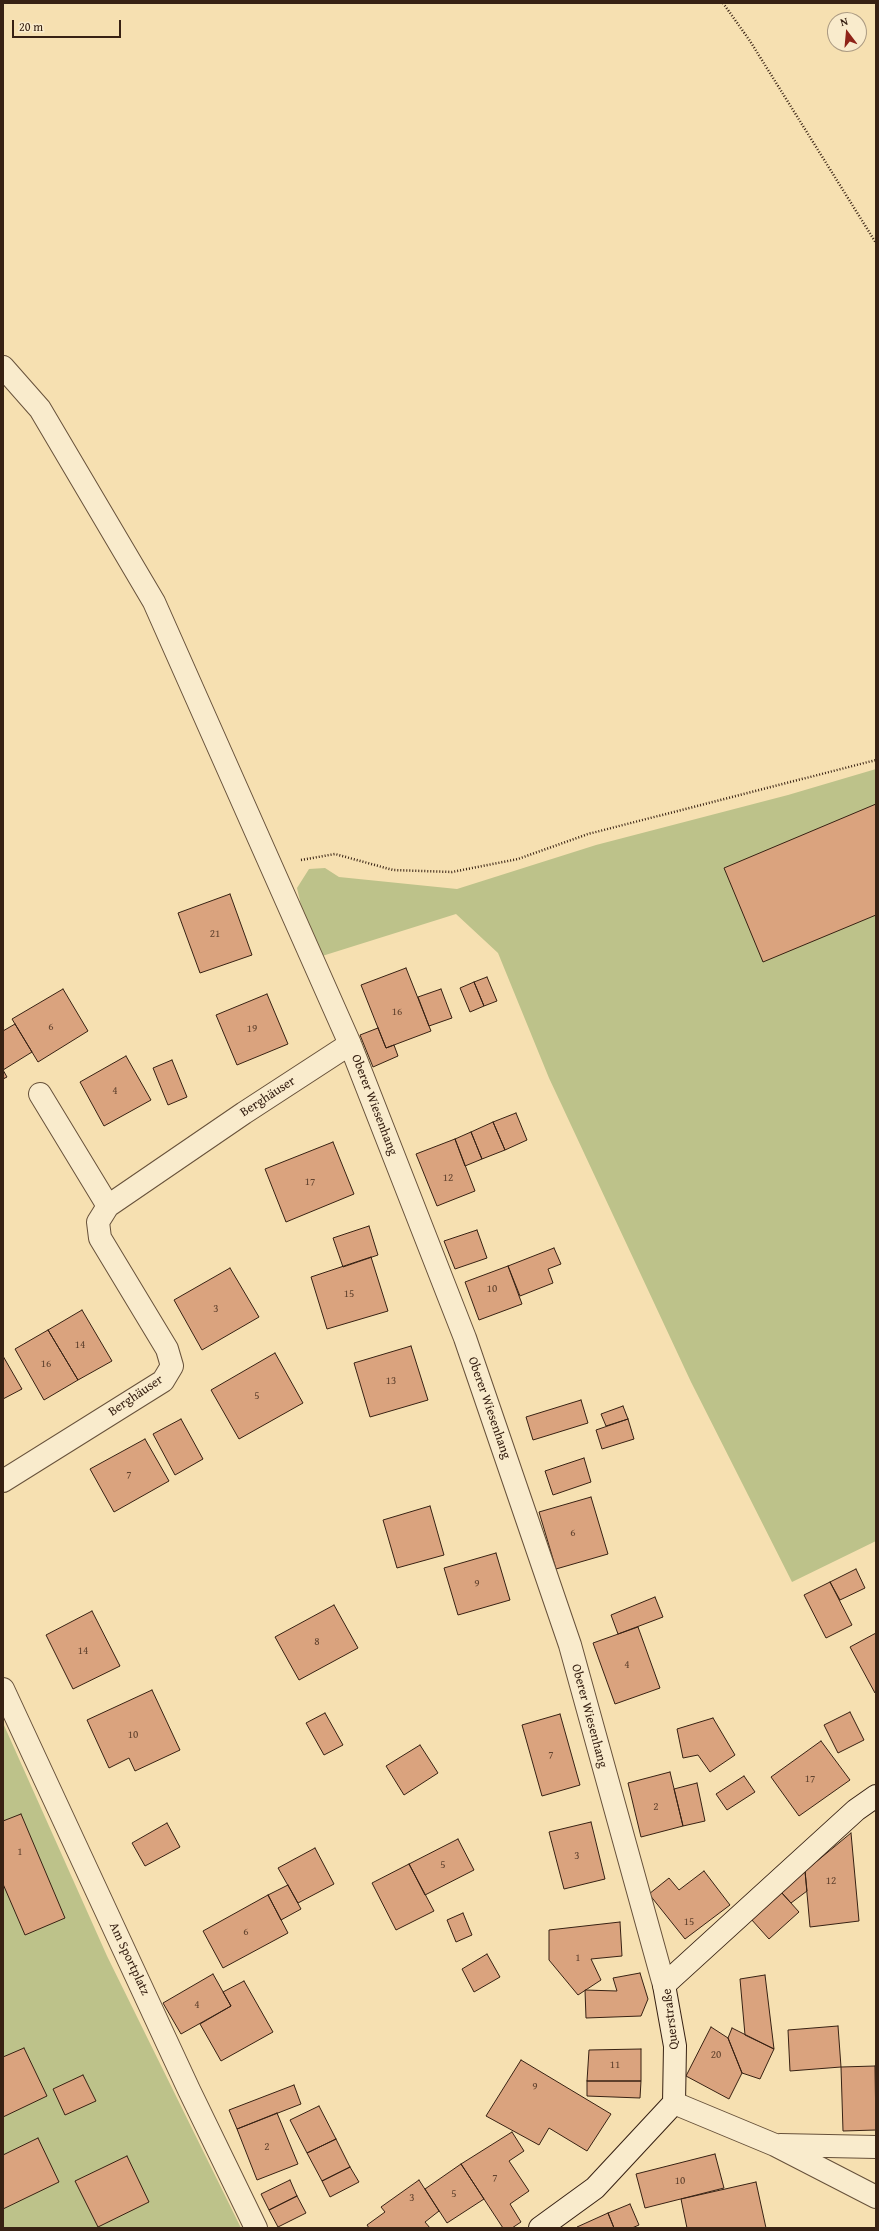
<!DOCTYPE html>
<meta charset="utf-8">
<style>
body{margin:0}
#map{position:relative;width:879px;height:2231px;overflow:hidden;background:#f6e0b1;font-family:"Gentium Book Plus",serif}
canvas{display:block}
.frame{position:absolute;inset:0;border:4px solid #372113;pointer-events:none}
.north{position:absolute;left:827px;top:12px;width:40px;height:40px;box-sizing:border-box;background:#f9ebcc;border:1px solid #ab9a82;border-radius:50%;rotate:344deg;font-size:11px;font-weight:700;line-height:16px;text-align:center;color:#372113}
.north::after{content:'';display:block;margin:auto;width:14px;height:18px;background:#8f2418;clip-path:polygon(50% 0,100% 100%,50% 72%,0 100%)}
.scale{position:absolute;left:12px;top:20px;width:109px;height:18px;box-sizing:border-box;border:2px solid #372113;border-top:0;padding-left:5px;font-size:12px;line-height:14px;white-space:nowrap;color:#372113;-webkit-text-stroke:3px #f9ebcc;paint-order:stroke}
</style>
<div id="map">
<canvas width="879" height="2231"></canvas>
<div class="frame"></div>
<div class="north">N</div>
<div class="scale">20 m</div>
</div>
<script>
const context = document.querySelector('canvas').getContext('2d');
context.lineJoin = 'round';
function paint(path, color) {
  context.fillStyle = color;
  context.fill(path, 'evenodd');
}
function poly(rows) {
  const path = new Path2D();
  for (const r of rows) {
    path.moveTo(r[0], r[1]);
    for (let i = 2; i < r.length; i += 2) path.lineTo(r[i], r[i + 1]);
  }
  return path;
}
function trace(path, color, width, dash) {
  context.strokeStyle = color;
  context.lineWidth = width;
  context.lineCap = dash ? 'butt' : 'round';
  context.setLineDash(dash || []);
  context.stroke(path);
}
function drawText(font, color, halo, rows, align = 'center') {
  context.font = font + ' "Gentium Book Plus",serif';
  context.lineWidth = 3;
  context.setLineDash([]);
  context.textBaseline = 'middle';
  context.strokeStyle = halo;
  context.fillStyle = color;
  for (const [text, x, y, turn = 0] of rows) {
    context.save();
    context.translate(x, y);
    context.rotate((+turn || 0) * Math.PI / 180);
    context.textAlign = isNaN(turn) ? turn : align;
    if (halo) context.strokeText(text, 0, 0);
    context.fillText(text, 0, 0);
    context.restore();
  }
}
paint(poly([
 [876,769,876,1541,792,1582,691,1382,549,1078,498,953,456,914,319,957,303,914,297,888,309,869,325,868,339,877,457,889,596,845,788,795],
 [3,1723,107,1956,241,2228,3,2228]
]), '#bdc28a');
const building = poly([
 [876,804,876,915,763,962,724,868,876,804],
 [230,894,252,955,200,973,178,913,230,894],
 [406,968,431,1031,386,1048,361,985,406,968],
 [487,977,497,1001,484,1006,474,982,487,977],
 [474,982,484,1006,470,1012,460,988,474,982],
 [63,989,88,1031,38,1062,12,1019,63,989],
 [441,989,452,1018,429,1026,418,997,441,989],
 [267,994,288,1044,237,1065,216,1015,267,994],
 [15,1024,32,1052,3,1070,3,1031,15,1024],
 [378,1028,386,1048,394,1045,398,1056,373,1067,360,1035,378,1028],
 [126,1056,151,1100,104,1126,80,1082,126,1056],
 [172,1060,187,1097,168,1105,153,1068,172,1060],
 [3,1070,7,1077,3,1079,3,1070],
 [516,1113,527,1140,505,1150,493,1122,516,1113],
 [493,1122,505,1150,482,1159,471,1132,493,1122],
 [471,1132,482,1159,465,1166,455,1139,471,1132],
 [455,1139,475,1191,437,1206,416,1154,455,1139],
 [333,1142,354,1194,286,1222,265,1169,333,1142],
 [369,1226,378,1255,343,1267,333,1238,369,1226],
 [477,1230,487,1258,455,1269,444,1241,477,1230],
 [554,1248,561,1264,548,1269,553,1283,520,1296,508,1266,554,1248],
 [371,1257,388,1311,327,1329,311,1277,371,1257],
 [508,1266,522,1304,479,1320,465,1282,508,1266],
 [230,1268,259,1317,202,1350,174,1300,230,1268],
 [82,1310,112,1361,78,1380,48,1330,82,1310],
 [48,1330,78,1380,44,1400,15,1349,48,1330],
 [411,1346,428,1400,370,1417,354,1363,411,1346],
 [275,1353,303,1403,239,1439,211,1390,275,1353],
 [3,1356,22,1389,3,1399,3,1356],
 [581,1400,588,1423,533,1440,526,1417,581,1400],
 [623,1406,628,1419,606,1426,601,1414,623,1406],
 [181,1419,203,1459,175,1475,153,1434,181,1419],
 [628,1419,634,1439,602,1449,596,1430,628,1419],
 [145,1439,169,1481,114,1512,90,1469,145,1439],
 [584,1458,591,1482,553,1495,545,1471,584,1458],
 [591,1497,608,1554,556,1569,539,1512,591,1497],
 [430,1506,444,1555,397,1568,383,1520,430,1506],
 [496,1553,510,1600,458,1615,444,1568,496,1553],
 [856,1569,865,1588,840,1600,830,1582,856,1569],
 [830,1582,852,1625,826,1638,804,1595,830,1582],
 [655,1597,663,1617,618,1634,611,1615,655,1597],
 [334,1605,358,1648,299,1680,275,1637,334,1605],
 [92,1611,120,1666,73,1689,46,1635,92,1611],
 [638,1627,660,1688,615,1704,593,1643,638,1627],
 [876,1633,876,1692,875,1693,850,1647,876,1633],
 [152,1690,180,1750,135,1771,129,1758,109,1768,87,1720,152,1690],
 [850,1712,864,1740,838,1753,824,1725,850,1712],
 [325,1713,343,1745,324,1755,306,1723,325,1713],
 [560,1714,580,1785,542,1796,522,1725,560,1714],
 [713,1718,735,1755,710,1772,698,1755,683,1758,677,1729,713,1718],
 [821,1741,850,1780,799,1816,771,1777,821,1741],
 [420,1745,438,1773,404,1795,386,1766,420,1745],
 [670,1772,683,1826,641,1837,628,1783,670,1772],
 [744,1776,755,1792,727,1810,716,1794,744,1776],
 [697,1783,705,1821,683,1826,674,1789,697,1783],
 [21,1814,65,1918,25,1935,3,1884,3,1821,21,1814],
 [591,1822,605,1879,564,1889,549,1832,591,1822],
 [167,1823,180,1847,145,1866,132,1843,167,1823],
 [851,1833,859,1921,810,1927,805,1871,851,1833],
 [458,1839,474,1870,425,1895,409,1864,458,1839],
 [315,1848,334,1884,298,1903,278,1868,315,1848],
 [409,1864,434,1911,396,1930,372,1883,409,1864],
 [704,1871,730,1905,685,1939,649,1894,669,1878,679,1890,704,1871],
 [805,1871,807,1891,791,1903,781,1892,805,1871],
 [288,1885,301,1909,281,1920,268,1895,288,1885],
 [781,1892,799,1912,769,1939,751,1919,781,1892],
 [268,1895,288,1933,223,1968,203,1931,268,1895],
 [463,1913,472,1935,456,1942,447,1920,463,1913],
 [620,1922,622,1956,591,1959,601,1980,578,1995,549,1960,549,1930,620,1922],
 [487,1954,500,1977,474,1992,462,1969,487,1954],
 [640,1973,648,1999,641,2016,586,2018,585,1990,617,1991,613,1978,640,1973],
 [213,1974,231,2006,181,2034,163,2003,213,1974],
 [765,1975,774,2049,745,2035,740,1979,765,1975],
 [244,1981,273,2032,221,2061,200,2024,231,2006,223,1992,244,1981],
 [838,2026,841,2067,790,2071,788,2030,838,2026],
 [711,2027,728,2038,742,2073,729,2099,686,2076,711,2027],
 [732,2028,774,2049,760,2079,742,2073,728,2038,732,2028],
 [24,2048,47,2096,3,2117,3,2057,24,2048],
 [641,2049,641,2081,587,2081,589,2050,641,2049],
 [521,2060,611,2114,587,2151,549,2128,539,2145,486,2116,521,2060],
 [875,2066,876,2130,843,2131,841,2067,875,2066],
 [83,2075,96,2101,65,2115,53,2089,83,2075],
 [587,2081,641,2081,640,2098,587,2096,587,2081],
 [294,2085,301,2104,237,2129,229,2110,294,2085],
 [319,2106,336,2139,307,2153,290,2120,319,2106],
 [277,2113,298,2164,257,2180,237,2129,277,2113],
 [512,2132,524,2151,509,2161,529,2191,510,2204,521,2222,512,2228,503,2228,461,2164,512,2132],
 [38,2138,59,2182,3,2209,3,2155,38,2138],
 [336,2139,350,2167,322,2181,307,2153,336,2139],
 [715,2154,724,2188,645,2208,636,2174,715,2154],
 [127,2156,149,2202,98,2227,75,2181,127,2156],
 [461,2164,484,2199,447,2223,425,2189,461,2164],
 [350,2167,359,2182,330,2197,322,2181,350,2167],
 [290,2180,297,2196,269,2210,261,2194,290,2180],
 [419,2180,439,2211,425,2222,430,2228,369,2228,367,2225,385,2212,381,2207,419,2180],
 [756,2182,766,2228,687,2228,681,2199,756,2182],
 [297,2196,306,2213,278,2227,269,2210,297,2196],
 [630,2204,639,2225,632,2228,614,2228,608,2213,630,2204],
 [608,2213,614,2228,578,2228,577,2227,608,2213]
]);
paint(building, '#daa37e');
trace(building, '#372113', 1);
const street = poly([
 [3,367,40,409,154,602,350,1044,465,1338,570,1645,664,1985],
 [40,1094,108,1206],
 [3,1481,163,1381,172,1366,167,1349,100,1238,98,1222,108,1206,244,1113,350,1044],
 [3,1689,189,2090,256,2228],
 [674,2103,775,2145,876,2197],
 [780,2145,876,2147]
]);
const secondary = poly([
 [540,2228,595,2188,674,2103,675,2046,664,1985,856,1810,876,1796]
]);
trace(street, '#67513a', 24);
trace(secondary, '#372113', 24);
trace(poly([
 [723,3,750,41,876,243],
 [301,860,335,854,393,870,452,872,518,859,588,834,876,760]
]), '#372113', 2.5, [1, 2]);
trace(street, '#f9ebcc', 22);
trace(secondary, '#f9ebcc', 22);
drawText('11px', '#60422e', null, [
 ["21",215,934],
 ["16",397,1012],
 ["6",51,1027],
 ["19",252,1029],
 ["4",115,1091],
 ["12",448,1178],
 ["17",310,1182],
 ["10",492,1289],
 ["15",349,1294],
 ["3",216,1309],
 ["14",80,1345],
 ["16",46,1364],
 ["13",391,1381],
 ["5",257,1396],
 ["7",129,1475],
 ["6",573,1533],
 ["9",477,1584],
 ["8",317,1642],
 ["14",83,1651],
 ["4",627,1665],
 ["10",133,1735],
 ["7",551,1755],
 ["17",810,1779],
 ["2",656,1807],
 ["1",20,1852],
 ["3",577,1856],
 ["5",443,1865],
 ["12",831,1881],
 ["15",689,1922],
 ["6",246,1932],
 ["1",578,1958],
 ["4",197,2005],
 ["20",716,2055],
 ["11",615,2065],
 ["9",535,2087],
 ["2",267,2147],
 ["7",495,2178],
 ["10",680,2181],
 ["5",454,2194],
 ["3",412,2198]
]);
drawText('13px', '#372113', '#f9ebcc', [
 ["Berghäuser",268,1097,-33],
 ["Oberer Wiesenhang",374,1105,69],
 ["Berghäuser",136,1396,-34],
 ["Oberer Wiesenhang",489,1408,71],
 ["Oberer Wiesenhang",589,1716,75],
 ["Am Sportplatz",129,1959,65],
 ["Querstraße",671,2019,-97]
]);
</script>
